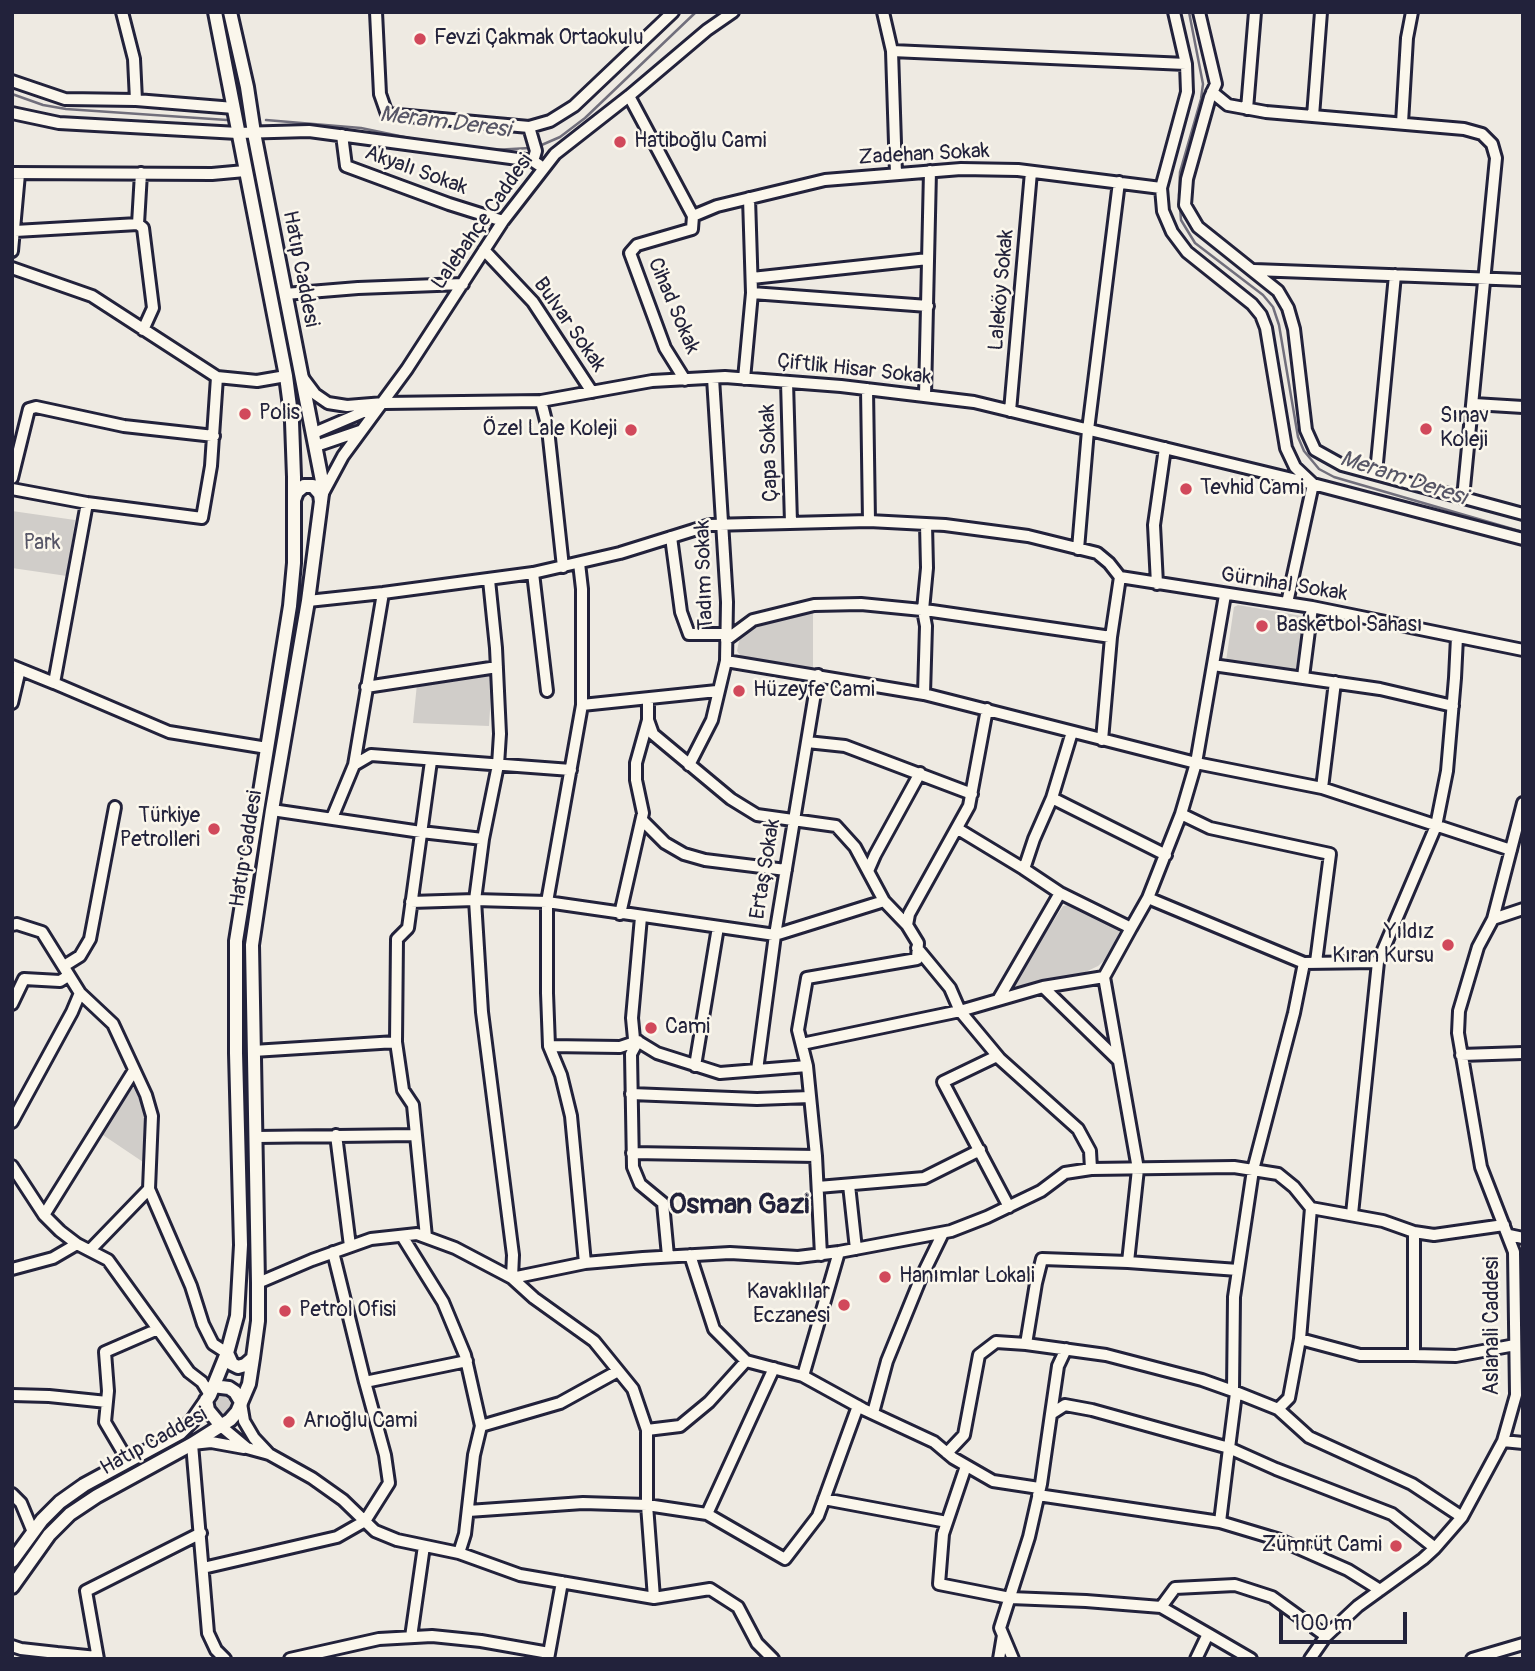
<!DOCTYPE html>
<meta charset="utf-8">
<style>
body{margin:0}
#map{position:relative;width:1535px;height:1671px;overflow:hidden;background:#eeeae2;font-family:Pangolin,sans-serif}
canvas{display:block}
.frame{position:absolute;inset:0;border:14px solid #22223b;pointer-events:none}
.scale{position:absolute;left:1279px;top:1612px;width:128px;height:32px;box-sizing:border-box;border:4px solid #22223b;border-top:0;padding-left:9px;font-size:21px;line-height:24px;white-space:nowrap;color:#22223b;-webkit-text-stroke:5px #fbf7ec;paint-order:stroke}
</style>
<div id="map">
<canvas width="1535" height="1671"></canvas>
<div class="frame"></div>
<div class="scale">100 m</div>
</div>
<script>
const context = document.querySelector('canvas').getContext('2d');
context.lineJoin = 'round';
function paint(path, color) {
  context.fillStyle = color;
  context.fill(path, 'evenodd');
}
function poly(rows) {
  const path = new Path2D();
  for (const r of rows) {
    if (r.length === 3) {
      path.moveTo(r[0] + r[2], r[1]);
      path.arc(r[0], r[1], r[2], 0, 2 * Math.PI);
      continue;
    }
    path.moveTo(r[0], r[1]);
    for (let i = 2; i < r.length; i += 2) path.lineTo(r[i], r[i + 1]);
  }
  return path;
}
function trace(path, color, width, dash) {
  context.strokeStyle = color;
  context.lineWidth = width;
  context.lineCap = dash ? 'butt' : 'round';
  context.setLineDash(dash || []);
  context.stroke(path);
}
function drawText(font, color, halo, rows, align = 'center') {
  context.font = font + ' Pangolin,sans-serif';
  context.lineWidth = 5;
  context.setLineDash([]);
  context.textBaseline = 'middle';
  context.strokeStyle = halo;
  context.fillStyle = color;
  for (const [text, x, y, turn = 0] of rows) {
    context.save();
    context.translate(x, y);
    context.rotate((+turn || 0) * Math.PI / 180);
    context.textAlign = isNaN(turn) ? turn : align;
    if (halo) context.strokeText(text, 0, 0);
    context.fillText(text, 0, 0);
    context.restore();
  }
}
paint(poly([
 [12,511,75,520,67,576,12,568],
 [1238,605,1302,616,1307,622,1298,671,1295,672,1226,661,1234,607],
 [813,612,813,670,742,658,737,651,741,631,754,624],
 [488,672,492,677,489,726,413,723,417,684],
 [1068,905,1119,928,1119,933,1108,957,1098,966,1077,976,1016,987,1013,984,1063,906],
 [136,1087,143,1097,146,1113,146,1164,100,1133,124,1091],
 [223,1403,11]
]), '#d0cdc9');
trace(poly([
 [1189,12,1203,84,1201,99,1180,172,1179,195,1181,220,1195,243,1263,295,1273,307,1279,325,1298,437,1304,451,1319,469,1334,477,1523,532],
 [12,94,43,105,66,109,227,120],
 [266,120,361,128,414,139,493,150,530,148],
 [537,147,560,137,585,118,696,12]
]), '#716f7c', 2.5);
const minor = poly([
 [122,12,134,59,136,100],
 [376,12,380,94,387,114,529,127,536,151,533,161,539,165],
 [883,12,892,51,896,174],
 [1174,12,1186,64,1187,92,1161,188,1163,211,1172,232,1187,252,1252,304,1261,315,1266,328,1286,448,1295,467,1313,484,1523,539],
 [1199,12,1216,84,1210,97,1187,179,1185,205,1198,227,1278,291,1288,308,1294,329,1306,430,1315,450,1342,465,1523,514],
 [892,51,1186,64],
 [12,81,65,99,136,100,234,108],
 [1212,92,1228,105,1266,112,1464,129,1482,134,1492,144,1496,158,1463,498],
 [629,96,693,216,692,229,637,245,630,253,665,348,685,380],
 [1247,109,1255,12],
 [12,113,59,123,238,133,309,131,533,161],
 [1313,116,1321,12],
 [1402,123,1407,38,1412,12],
 [529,127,550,121,574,106,673,12],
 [342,135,346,166,449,204,503,221],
 [12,173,212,174,245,171],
 [749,198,752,293,928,306],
 [693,216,717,206,825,180,961,169,1018,170,1161,188],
 [138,224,143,228,153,308,143,330],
 [15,231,138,224,141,173],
 [484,250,533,302,592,392],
 [12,251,19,174],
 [12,268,92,296,217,377,257,381,286,376],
 [1254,270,1523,280],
 [752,278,928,259],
 [285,294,358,288,463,284],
 [303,378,315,394,328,403,347,406,384,403,541,401,652,381,725,377,841,386,974,402,1313,484,1287,603],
 [744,379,752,293],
 [787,382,791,523],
 [867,389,869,521],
 [925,396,930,171],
 [541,401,548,429,563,567],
 [1474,404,1523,407],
 [1010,411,1031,172],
 [314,433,375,407],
 [316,446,360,431],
 [1376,473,1395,275],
 [12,478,29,409,36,407,124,426,214,436],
 [12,489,87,503,202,518,211,466,217,377],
 [322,495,343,456,407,369,503,221,555,154,629,96,707,30,733,12],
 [671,537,681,612,689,634,726,634],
 [1078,549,1088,430,1119,182],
 [579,563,582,589,582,705,547,902,547,993,549,1046,561,1075,571,1116,585,1263],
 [533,573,547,691],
 [1120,577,1312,607,1523,650],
 [489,580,496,648,500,734,498,765,483,839,475,900,482,1012,513,1255,512,1278,534,1298,594,1341,633,1389,647,1430,680,1426,709,1402,746,1361],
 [1157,584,1154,525,1165,448],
 [308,601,383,593,533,573,620,553,710,525,869,521,945,525,1028,536,1097,553,1109,563,1120,577,1111,637,1102,740],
 [726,640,753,620,814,605,861,604,932,611,1111,637],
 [726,661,924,694,1196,763,1322,788,1511,850],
 [1213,665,1380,689,1453,706],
 [12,666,54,683,87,503],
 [1303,677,1312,607],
 [54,683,169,732,267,748],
 [366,687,497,667],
 [924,694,926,626,923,610,927,568,926,524],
 [648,700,648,720,653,734,731,799,757,815,836,826,855,847,884,901,907,925,918,943,917,959,807,978,798,1030,807,1066,816,1156,821,1255],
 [12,703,20,669],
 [582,705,717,691],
 [1072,732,1052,798,1166,855],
 [807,742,845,746,972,794],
 [354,765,383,593],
 [689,765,712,720,726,661,727,602,713,378],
 [1322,788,1335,682],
 [1052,798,1034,839,1024,869,1060,893,1131,928,1148,898],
 [272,810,421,832,483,839],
 [1181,814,1196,763,1225,595],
 [332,818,354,765,371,755,571,770],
 [642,820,665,843,684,854,705,860,786,870],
 [958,829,1024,869],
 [868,871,875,855,920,773],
 [411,902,475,900,547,902,775,935,884,901],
 [620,914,643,813,636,780,636,763,648,720],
 [641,917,632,1018,634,1039,657,1053,720,1073,807,1066],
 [1493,919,1523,803],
 [12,925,17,924,42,932,80,993,113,1024,146,1095,152,1116,149,1189,90,1250],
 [907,925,909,914,969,806,987,709],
 [1131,928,1104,977,1138,1169,1128,1262,1238,1270],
 [1304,963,1148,898,1181,814,1210,828,1330,854,1316,962],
 [64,966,80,956,90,939,115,807],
 [1043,987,1104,977],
 [998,1000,1060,893],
 [12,1004,24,979,60,981,68,976],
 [638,1041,631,1054,633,1167,640,1184,663,1203,668,1256],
 [802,1044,960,1011,950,988,917,948],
 [549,1046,620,1047,638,1041],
 [253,1051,396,1042],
 [1461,1055,1523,1053],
 [997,1056,943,1082,1009,1207],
 [695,1066,718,927],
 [757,1070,775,935,818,675],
 [631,1094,757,1099,810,1097],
 [12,1122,72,1012,80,993],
 [336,1135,350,1246],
 [256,1137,416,1135],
 [632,1153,816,1156],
 [12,1166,44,1215,60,1231,77,1244,108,1260,189,1372,202,1382,210,1395],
 [1091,1169,1090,1151,1078,1129,1000,1059,960,1011,1043,987,1119,1061],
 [849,1185,856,1249],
 [818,1187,924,1178,980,1150],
 [149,1189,191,1286,203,1324,213,1344,227,1353],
 [1311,1208,1300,1339,1360,1355,1414,1355],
 [1352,1214,1378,962],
 [44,1215,133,1072],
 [1414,1232,1414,1355,1456,1356,1515,1345],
 [1509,1235,1523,1238],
 [402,1236,443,1302,465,1355,481,1426,560,1403,618,1371],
 [426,1237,413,1105,403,1090,396,1042,397,939,408,928,431,761],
 [333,1252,365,1382],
 [839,1252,803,1376,863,1409,934,1442,953,1458,993,1481,1039,1488],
 [690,1255,714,1329,746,1361,803,1376],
 [1128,1262,1042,1259,1036,1283,1026,1344,1106,1355,1202,1380,1233,1391],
 [12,1269,53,1258,77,1244],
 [258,1283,312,1260,371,1239,417,1234,455,1248,512,1278,585,1263,643,1258,730,1253,798,1257,839,1252,951,1231,987,1217,1041,1191,1065,1173,1091,1169,1234,1167,1278,1174,1294,1187,1311,1208,1383,1221,1414,1232,1434,1235,1504,1225],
 [1300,1339,1289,1398,1278,1409,1233,1391,1234,1297,1253,1170,1294,1013,1304,963,1378,962,1436,826,1447,771,1455,678,1457,637],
 [1236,1393,1229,1448,1276,1469,1392,1514,1435,1548],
 [12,1395,49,1396,107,1402],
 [241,1403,244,1421,254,1438,269,1454],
 [1278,1409,1309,1437,1412,1484,1462,1517],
 [873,1413,887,1361,920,1280,943,1233],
 [1051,1414,1058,1366,1066,1349],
 [222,1427,247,1448,269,1454,312,1478,343,1500,375,1531,397,1540,459,1553,520,1575,654,1598,710,1589,738,1607,757,1643,773,1659],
 [647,1430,647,1505,707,1514,785,1559,818,1516,858,1406],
 [1503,1441,1523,1443],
 [947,1453,964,1435,979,1355,996,1342,1026,1344],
 [128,1461,105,1422,108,1391,105,1352,158,1329],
 [966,1466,943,1534,939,1584,1010,1598,1086,1601,1161,1607,1208,1634],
 [12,1494,21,1503,33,1532],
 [1038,1495,1220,1522],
 [824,1499,947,1522],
 [468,1511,583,1503,647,1505,654,1598],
 [707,1514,774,1368],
 [459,1553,465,1534,474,1455,481,1426],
 [203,1568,337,1537,365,1521,389,1483,385,1455,365,1382,467,1361],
 [1161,1607,1175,1588,1235,1585,1272,1597,1326,1636],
 [411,1637,424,1546],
 [12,1646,21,1649,57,1653],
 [58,1659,57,1653,97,1657],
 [98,1659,86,1591,201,1533],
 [225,1659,216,1650,208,1633,192,1444,211,1442,244,1448],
 [290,1659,379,1639,432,1636,481,1641,549,1653],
 [548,1659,562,1582],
 [999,1659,1003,1635],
 [1013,1659,1000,1628,1029,1537,1041,1484,1051,1414,1065,1405,1092,1410,1229,1448,1220,1522,1280,1540,1348,1570,1380,1590],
 [1196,1659,1208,1634,1251,1659],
 [1310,1659,1326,1636,1358,1606,1423,1559,1435,1548,1462,1517,1503,1441,1516,1395,1514,1252,1481,1167,1458,1033,1459,1011,1478,947,1493,919,1523,909],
 [1472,1659,1523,1644]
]);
const major = poly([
 [294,500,297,492,304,486,313,486,320,494,321,502],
 [227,1353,232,1364,238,1367,245,1365,253,1358],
 [213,1386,229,1388,235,1392,241,1402],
 [206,1400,208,1410,222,1427],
 [12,1561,42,1520,60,1502,84,1485,180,1433,192,1421,210,1395,227,1353,237,1316,241,1245,236,1053,236,941,290,606,294,563,294,477,292,422,286,376,215,12],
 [12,1587,49,1535,70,1514,97,1496,192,1444,230,1420,237,1412,249,1384,253,1358,258,1321,258,1283,252,945,272,810,308,601,323,486,254,133,247,87,230,12]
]);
trace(minor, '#22223b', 16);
trace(major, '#22223b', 18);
trace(minor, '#fbf7ec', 10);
trace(major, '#fbf7ec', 12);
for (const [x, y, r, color] of [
 [420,39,7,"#d1495b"],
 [620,142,7,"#d1495b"],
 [245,414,7,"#d1495b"],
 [1426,429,7,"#d1495b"],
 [631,430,7,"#d1495b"],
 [1186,489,7,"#d1495b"],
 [1262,626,7,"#d1495b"],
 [739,691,7,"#d1495b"],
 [214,829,7,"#d1495b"],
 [1448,945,7,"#d1495b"],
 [651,1028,7,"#d1495b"],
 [885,1277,7,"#d1495b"],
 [844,1305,7,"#d1495b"],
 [285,1311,7,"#d1495b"],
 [289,1422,7,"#d1495b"],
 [1396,1546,7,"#d1495b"]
]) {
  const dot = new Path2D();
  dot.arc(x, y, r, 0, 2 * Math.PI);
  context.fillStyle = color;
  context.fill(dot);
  trace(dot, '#fbf7ec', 2.5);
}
drawText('21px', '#22223b', '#fbf7ec', [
 ["Fevzi Çakmak Ortaokulu",434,39],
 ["Hatiboğlu Cami",634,142],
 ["Polis",259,414],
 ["Sınav",1440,417],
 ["Koleji",1440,441],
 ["Özel Lale Koleji",617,430,"right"],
 ["Tevhid Cami",1200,489],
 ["Basketbol Sahası",1276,626],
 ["Hüzeyfe Cami",753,691],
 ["Türkiye",200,817,"right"],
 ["Petrolleri",200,841,"right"],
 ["Yıldız",1434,933,"right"],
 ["Kıran Kursu",1434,957,"right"],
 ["Cami",665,1028],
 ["Hanımlar Lokali",899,1277],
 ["Kavaklılar",830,1293,"right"],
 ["Eczanesi",830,1317,"right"],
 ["Petrol Ofisi",299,1311],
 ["Arıoğlu Cami",303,1422],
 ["Zümrüt Cami",1382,1546,"right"]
], 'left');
drawText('21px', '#22223b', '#fbf7ec', [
 ["Zadehan Sokak",924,155,-3],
 ["Akyalı Sokak",416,171,20],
 ["Lalebahçe Caddesi",483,222,-55],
 ["Hatıp Caddesi",300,269,79],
 ["Laleköy Sokak",1002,290,-85],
 ["Cihad Sokak",673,306,67],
 ["Bulvar Sokak",569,325,55],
 ["Çiftlik Hisar Sokak",854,370,6],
 ["Çapa Sokak",770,453,-92],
 ["Tadım Sokak",705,575,-92],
 ["Gürnihal Sokak",1284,585,9],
 ["Hatıp Caddesi",247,849,-81],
 ["Ertaş Sokak",766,869,-81],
 ["Aslanali Caddesi",1493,1326,-90],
 ["Hatıp Caddesi",154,1442,-29]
]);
drawText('21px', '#565566', '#fbf7ec', [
 ["Park",42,544]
]);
drawText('italic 23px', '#575666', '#fbf7ec', [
 ["Meram Deresi",445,123,7],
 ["Meram Deresi",1403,479,18]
]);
drawText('bold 28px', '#22223b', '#fbf7ec', [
 ["Osman Gazi",739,1206]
]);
</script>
